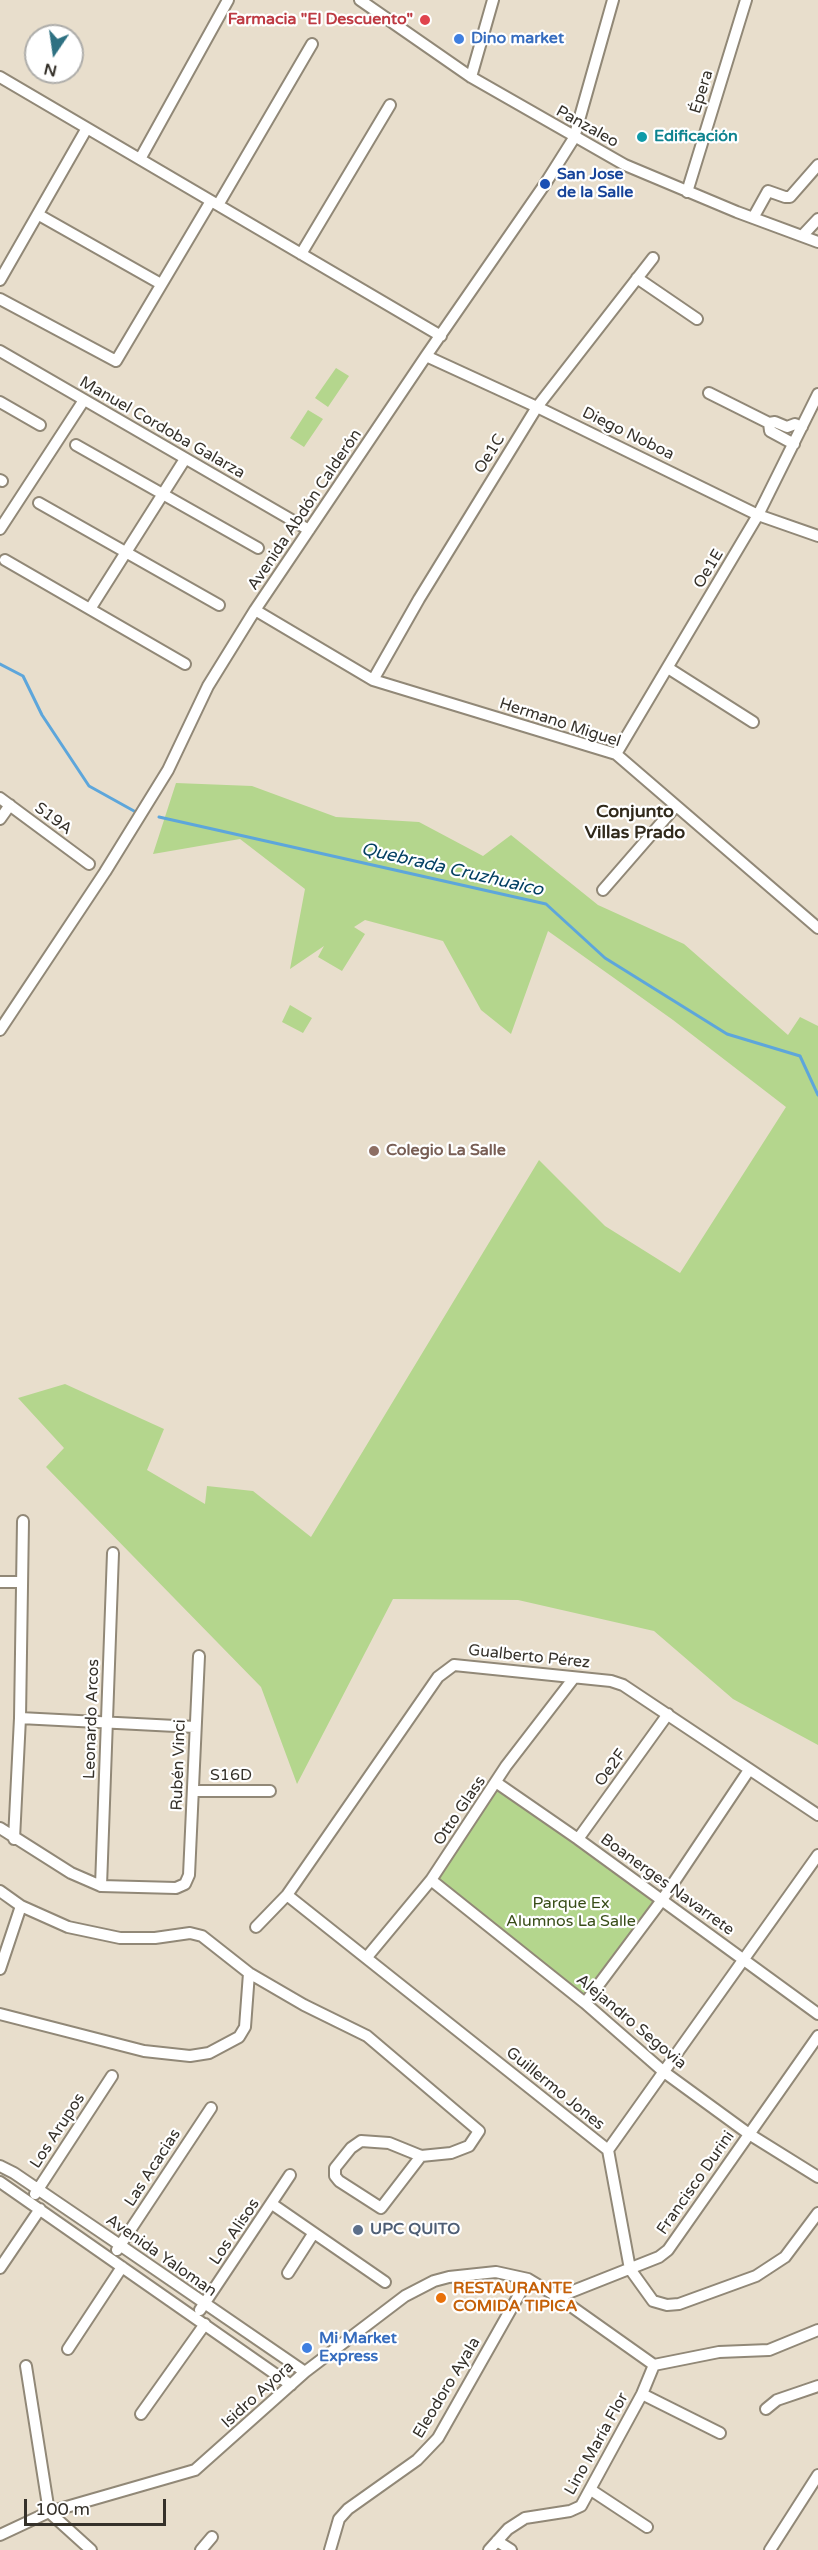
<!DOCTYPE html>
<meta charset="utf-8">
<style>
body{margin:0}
#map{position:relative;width:818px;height:2550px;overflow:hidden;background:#e8decc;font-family:"Varela Round",sans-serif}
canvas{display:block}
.north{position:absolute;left:24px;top:24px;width:60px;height:60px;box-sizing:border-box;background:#fff;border:2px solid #aeadaa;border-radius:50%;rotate:193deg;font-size:16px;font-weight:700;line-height:24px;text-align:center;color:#35312a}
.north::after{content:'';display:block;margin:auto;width:21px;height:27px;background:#2e7182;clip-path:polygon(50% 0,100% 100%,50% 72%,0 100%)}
.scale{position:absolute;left:24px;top:2499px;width:142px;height:27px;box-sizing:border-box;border:3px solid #35312a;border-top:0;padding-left:8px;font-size:18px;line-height:21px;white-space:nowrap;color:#35312a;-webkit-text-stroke:4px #fff;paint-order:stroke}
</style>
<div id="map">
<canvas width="818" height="2550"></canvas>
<div class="north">N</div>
<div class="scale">100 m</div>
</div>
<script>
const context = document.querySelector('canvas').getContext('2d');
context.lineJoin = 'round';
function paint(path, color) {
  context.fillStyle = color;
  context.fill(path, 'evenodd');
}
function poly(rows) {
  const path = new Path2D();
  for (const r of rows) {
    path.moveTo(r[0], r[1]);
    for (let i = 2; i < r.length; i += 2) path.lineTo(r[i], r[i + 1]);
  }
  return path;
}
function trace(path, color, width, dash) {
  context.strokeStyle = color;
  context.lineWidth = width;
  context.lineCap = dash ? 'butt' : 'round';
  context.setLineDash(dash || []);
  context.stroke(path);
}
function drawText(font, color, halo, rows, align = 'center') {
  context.font = font + ' "Varela Round",sans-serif';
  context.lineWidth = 4.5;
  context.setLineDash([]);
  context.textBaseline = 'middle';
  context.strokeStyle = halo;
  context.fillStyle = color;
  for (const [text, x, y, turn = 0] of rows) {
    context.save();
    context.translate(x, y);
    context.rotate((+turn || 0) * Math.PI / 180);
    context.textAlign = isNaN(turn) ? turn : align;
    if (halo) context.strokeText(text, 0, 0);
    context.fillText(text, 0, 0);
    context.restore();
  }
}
paint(poly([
 [336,368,349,376,328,407,315,398],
 [308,410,323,419,304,447,290,438],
 [176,783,252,786,336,817,419,822,483,856,511,835,598,905,684,944,788,1035,800,1017,818,1026,818,1745,733,1699,654,1631,518,1600,393,1599,297,1784,261,1687,46,1467,64,1448,18,1398,65,1384,164,1429,147,1470,205,1504,207,1486,253,1491,311,1537,539,1160,605,1226,680,1273,786,1107,673,1020,548,931,511,1034,481,1010,443,941,365,920,354,927,365,934,342,971,318,957,324,946,290,969,305,889,240,839,153,854],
 [290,1005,312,1018,303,1033,282,1022],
 [497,1789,662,1900,585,2003,431,1880]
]), '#b4d68d');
trace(poly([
 [0,664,23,676,42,715,89,786,134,811],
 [159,817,546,904,605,958,727,1034,800,1056,818,1095]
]), '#5da6db', 3);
const minor = poly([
 [360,0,471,77,625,165,737,212,818,242],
 [0,77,441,336],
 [471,77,493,0],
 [140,159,228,0],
 [687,192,746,0],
 [218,205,312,44],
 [39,215,161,284],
 [753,218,768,191,785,197,790,197,818,165],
 [802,236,818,219],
 [301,254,390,105],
 [637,278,697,319],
 [0,280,87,128],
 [0,299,116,361,211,201],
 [0,351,309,530],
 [426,356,537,407,758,515,818,536],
 [709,393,769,423,770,431,794,444],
 [0,402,40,425],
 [769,423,775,422,787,427,795,424,802,427],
 [76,445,258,548],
 [0,480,2,481],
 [39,503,219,605],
 [0,529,84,400],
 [5,560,185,664],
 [90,609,185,459],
 [255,610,373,680,616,754,818,928],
 [668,668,753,722],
 [373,680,419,599,537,407,653,258],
 [616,754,758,515,818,394],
 [0,798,89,864],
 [0,819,10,805],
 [603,890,676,806],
 [0,1030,105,872,168,770,208,686,255,610,426,356,545,184,574,138,613,0],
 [0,1582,21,1582],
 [20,1718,195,1727],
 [497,1783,578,1839,818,2014],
 [193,1791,270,1791],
 [0,1828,71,1873,101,1886,176,1888,185,1884,189,1875,199,1656],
 [14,1839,20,1718,23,1521],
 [578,1839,668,1714],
 [431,1880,585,2003,664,2072,749,2134,818,2177],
 [101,1886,113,1553],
 [0,1891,21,1906,68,1927,120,1938,155,1938,190,1933,202,1936,249,1973,304,2005,367,2036,479,2131,469,2146,451,2153,421,2156,389,2143,361,2141,351,2148,335,2168,335,2176,339,2181,381,2208,421,2156],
 [287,1895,608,2150,630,2269,653,2301,667,2305,679,2304,756,2276,785,2257,818,2213],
 [256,1927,287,1895,438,1677,454,1665,611,1681,623,1685,818,1815],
 [367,1957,431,1880,506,1766,573,1679],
 [0,1969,21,1906],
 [585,2003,662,1900,749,1770],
 [0,2014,144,2051,190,2056,209,2053,239,2037,245,2027,249,1973],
 [608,2150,818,1855],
 [0,2166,14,2173,114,2241,305,2372],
 [0,2182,291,2385],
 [35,2194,112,2076],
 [272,2204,385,2282],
 [117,2250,211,2108],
 [0,2268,40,2209],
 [288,2273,313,2234],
 [558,2297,659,2257,668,2250,818,2036],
 [200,2310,290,2175],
 [68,2349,122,2267],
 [26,2366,49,2512,91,2550],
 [642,2394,720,2433],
 [766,2409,777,2400,818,2386],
 [141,2414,205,2324],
 [591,2490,647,2527],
 [0,2535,49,2512,195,2470,305,2372,405,2296,434,2281,449,2277,496,2272,528,2279,558,2297,654,2365,719,2352,769,2350,818,2330],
 [497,2541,511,2550],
 [201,2550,212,2537],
 [330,2550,339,2519,348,2509,417,2460,438,2438,528,2279],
 [489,2550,508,2529,525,2518,570,2511,581,2506,642,2394,654,2365],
 [770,2550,818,2475]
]);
trace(minor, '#918877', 14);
trace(minor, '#fff', 10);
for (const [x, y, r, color] of [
 [425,20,6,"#e0444e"],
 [459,39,6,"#3f7fe0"],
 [642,137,6,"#0f9aa8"],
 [545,184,6,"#1a4fb4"],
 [374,1151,6,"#8d6e63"],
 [358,2230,6,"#5c6f8a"],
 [441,2298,6,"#e8710a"],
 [307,2348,6,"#3f7fe0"]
]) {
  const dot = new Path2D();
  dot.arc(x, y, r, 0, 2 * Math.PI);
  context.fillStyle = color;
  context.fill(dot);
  trace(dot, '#fff', 2);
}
drawText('bold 16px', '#be3a42', '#fff', [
 ["Farmacia \"El Descuento\"",413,20]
], 'right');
drawText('bold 16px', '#366cbe', '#fff', [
 ["Dino market",471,39],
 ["Mi Market",319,2339],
 ["Express",319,2357]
], 'left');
drawText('16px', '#35312a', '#fff', [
 ["Épera",702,92,-73],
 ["Panzaleo",587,127,29],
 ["Manuel Cordoba Galarza",162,428,30],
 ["Diego Noboa",628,434,26],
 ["Oe1C",490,454,-58],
 ["Avenida Abdón Calderón",305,510,-56],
 ["Oe1E",709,569,-59],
 ["Hermano Miguel",560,723,18],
 ["S19A",53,819,37],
 ["Gualberto Pérez",529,1657,6],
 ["Leonardo Arcos",92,1719,-88],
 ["Rubén Vinci",179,1765,-88],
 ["Oe2F",611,1768,-54],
 ["S16D",231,1776],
 ["Otto Glass",460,1811,-56],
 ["Boanerges Navarrete",667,1885,36],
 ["Alejandro Segovia",631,2022,40],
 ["Guillermo Jones",555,2089,39],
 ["Los Arupos",58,2131,-57],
 ["Las Acacias",153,2168,-57],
 ["Francisco Durini",696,2183,-55],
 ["Los Alisos",235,2232,-56],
 ["Avenida Yaloman",161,2256,35],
 ["Eleodoro Ayala",447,2388,-59],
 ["Isidro Ayora",258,2395,-42],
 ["Lino María Flor",597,2444,-61]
]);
drawText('bold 16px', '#0d838f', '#fff', [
 ["Edificación",654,137]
], 'left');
drawText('bold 16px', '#164399', '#fff', [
 ["San Jose",557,175],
 ["de la Salle",557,193]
], 'left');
drawText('bold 16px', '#785e54', '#fff', [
 ["Colegio La Salle",386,1151]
], 'left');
drawText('16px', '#384d18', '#fff', [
 ["Parque Ex",571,1904],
 ["Alumnos La Salle",571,1922]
]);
drawText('bold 16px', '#4e5e75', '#fff', [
 ["UPC QUITO",370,2230]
], 'left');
drawText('bold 16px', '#c56008', '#fff', [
 ["RESTAURANTE",453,2289],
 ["COMIDA TIPICA",453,2307]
], 'left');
drawText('bold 18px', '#30291b', '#fff', [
 ["Conjunto",635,812],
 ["Villas Prado",635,833]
]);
drawText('italic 18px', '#044063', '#fff', [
 ["Quebrada Cruzhuaico",452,870,13]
]);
</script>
